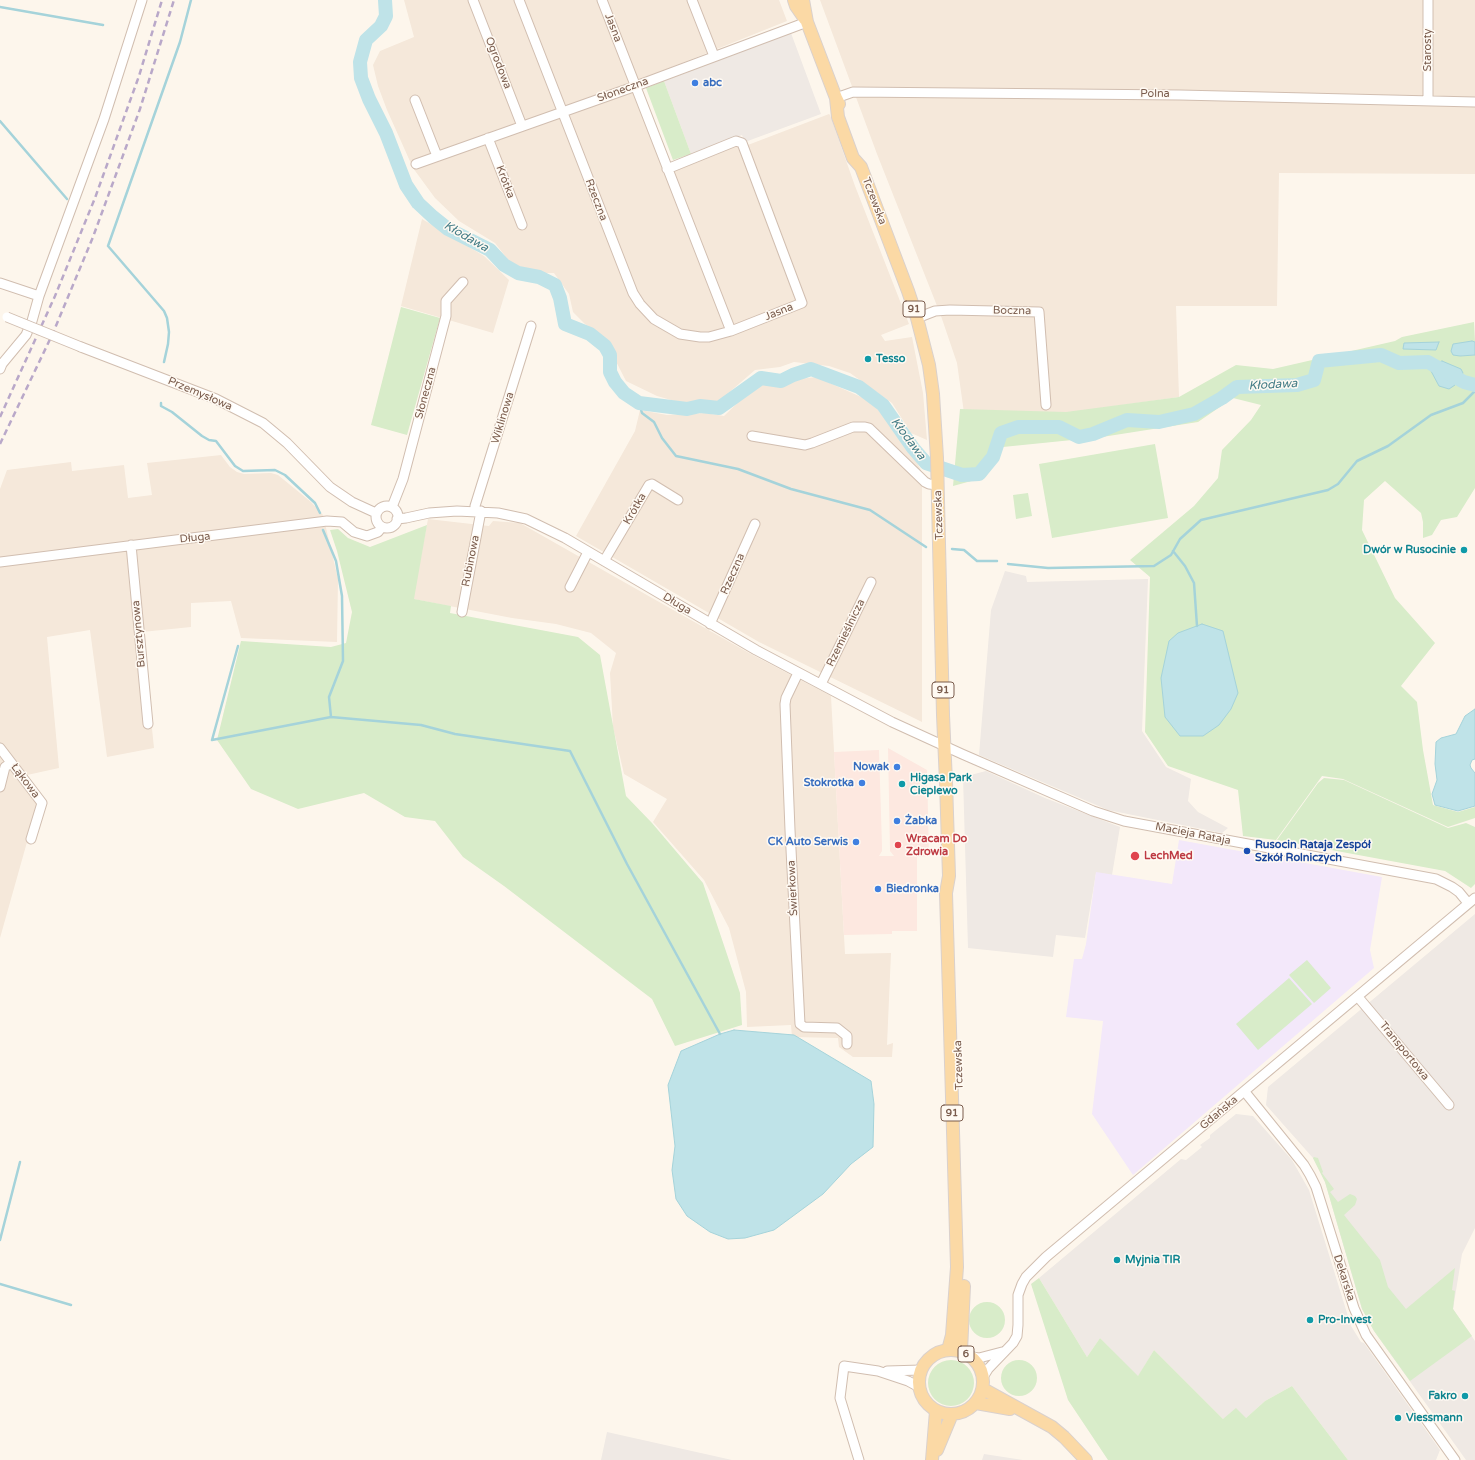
<!DOCTYPE html>
<meta charset="utf-8">
<style>
body{margin:0}
canvas{display:block;background:#fdf6ec}
</style>
<canvas width="1475" height="1460"></canvas>
<script>
const context = document.querySelector('canvas').getContext('2d');
context.lineJoin = 'round';
function paint(path, color) {
  context.fillStyle = color;
  context.fill(path, 'evenodd');
}
function poly(rows) {
  const path = new Path2D();
  for (const r of rows) {
    if (r.length === 3) {
      path.moveTo(r[0] + r[2], r[1]);
      path.arc(r[0], r[1], r[2], 0, 2 * Math.PI);
      continue;
    }
    path.moveTo(r[0], r[1]);
    for (let i = 2; i < r.length; i += 2) path.lineTo(r[i], r[i + 1]);
  }
  return path;
}
function trace(path, color, width, dash) {
  context.strokeStyle = color;
  context.lineWidth = width;
  context.lineCap = dash ? 'butt' : 'round';
  context.setLineDash(dash || []);
  context.stroke(path);
}
function drawText(font, color, halo, rows, align = 'center') {
  context.font = font + ' "Varela Round",sans-serif';
  context.lineWidth = 3;
  context.setLineDash([]);
  context.textBaseline = 'middle';
  context.strokeStyle = halo;
  context.fillStyle = color;
  for (const [text, x, y, turn = 0] of rows) {
    context.save();
    context.translate(x, y);
    context.rotate((+turn || 0) * Math.PI / 180);
    context.textAlign = isNaN(turn) ? turn : align;
    if (halo) context.strokeText(text, 0, 0);
    context.fillText(text, 0, 0);
    context.restore();
  }
}
paint(poly([
 [404,0,779,0,787,21,632,83,665,171,739,144,740,148,829,114,830,115,855,186,909,324,881,335,885,341,912,337,923,393,927,440,911,433,892,403,850,373,829,366,794,362,780,367,755,370,718,402,682,403,657,396,626,381,603,336,585,324,573,312,569,294,554,273,537,273,521,271,509,261,495,243,459,221,435,198,413,168,387,110,378,86,373,65,380,51,414,37],
 [820,0,1475,0,1475,174,1279,173,1277,306,1176,306,1179,397,966,427,957,363,941,316,877,154],
 [422,219,484,256,509,280,493,333,401,306],
 [816,377,868,400,900,431,922,472,922,722,759,642,576,536,635,431,640,410,667,415,705,413,724,416,757,384],
 [221,455,230,467,237,472,244,474,271,473,278,475,311,502,323,515,338,579,337,642,241,638,231,601,191,603,191,627,142,632,154,748,107,757,90,630,47,637,59,768,18,777,38,803,0,938,0,489,7,470,71,462,72,471,124,465,128,498,152,495,147,463],
 [428,519,489,526,493,521,520,523,749,653,831,696,845,954,891,953,887,1045,893,1043,892,1057,853,1057,839,1047,838,1038,792,1037,791,1025,747,1027,746,992,729,928,704,880,653,822,667,799,624,774,613,727,610,673,616,653,591,633,556,624,512,618,413,599]
]), '#f5e8da');
paint(poly([
 [888,748,927,770,929,856,917,857,917,931,892,931,892,934,844,935,834,752,879,750,882,846,882,851,879,856,894,856,890,851]
]), '#fde8e0');
paint(poly([
 [791,33,821,114,745,142,742,135,691,154,664,81],
 [1005,571,1026,576,1027,582,1148,579,1142,731,1166,767,1191,779,1188,801,1198,812,1228,828,1222,833,1108,810,979,755,991,610],
 [986,771,1045,798,1120,827,1112,875,1096,873,1085,938,1056,935,1053,957,968,948,963,777],
 [1475,914,1475,1228,1462,1254,1453,1309,1475,1341,1475,1460,1466,1460,1374,1331,1362,1309,1325,1182,1313,1158,1266,1105,1268,1087],
 [1236,1114,1253,1116,1292,1160,1309,1190,1351,1326,1361,1342,1364,1343,1440,1450,1436,1460,1348,1460,1292,1386,1265,1401,1246,1418,1223,1419,1154,1350,1138,1377,1100,1338,1087,1357,1039,1278,1181,1159,1186,1160,1202,1147,1200,1145,1210,1138,1210,1135],
 [607,1432,732,1460,601,1460],
 [984,1454,1023,1460,982,1460]
]), '#efe9e4');
paint(poly([
 [1179,840,1382,877,1370,950,1374,968,1133,1175,1092,1114,1103,1021,1066,1017,1074,959,1082,959,1086,944,1096,872,1172,884]
]), '#f3e8fa');
paint(poly([
 [664,81,691,154,673,160,646,88],
 [401,307,440,318,407,435,371,425],
 [1474,322,1475,342,1472,341,1460,356,1475,355,1475,488,1457,517,1441,520,1432,535,1423,538,1423,522,1421,513,1385,481,1364,500,1362,530,1395,598,1435,643,1401,686,1417,702,1423,750,1433,805,1458,812,1475,807,1475,818,1448,827,1343,779,1322,776,1276,840,1243,836,1238,790,1168,766,1145,732,1150,577,1130,560,1194,506,1218,478,1222,450,1251,420,1261,405,1233,398,1198,422,1102,437,993,448,986,477,953,486,960,409,1066,412,1179,397,1236,365,1273,369,1395,341,1402,337],
 [1155,444,1168,518,1052,538,1039,464],
 [1028,493,1032,516,1016,519,1013,495],
 [427,525,414,599,451,606,450,613,578,637,600,655,626,796,652,823,703,883,740,993,742,1025,675,1046,652,999,504,886,463,857,435,821,405,817,364,793,298,809,251,789,217,740,241,641,331,647,346,643,352,612,337,551,330,530,338,529,348,538,370,547],
 [1324,778,1344,780,1448,828,1466,823,1475,827,1475,884,1471,888,1445,871,1277,840,1318,783],
 [1307,960,1331,988,1314,1003,1289,975],
 [1289,978,1312,1004,1258,1050,1236,1024],
 [1314,1157,1318,1158,1323,1172,1322,1173,1334,1189,1330,1192,1338,1202,1350,1194,1355,1196,1357,1199,1355,1205,1344,1215,1380,1260,1388,1287,1406,1309,1455,1268,1452,1290,1455,1291,1453,1309,1472,1336,1410,1381,1374,1331,1362,1309,1325,1182,1313,1158],
 [1039,1278,1087,1357,1100,1338,1138,1376,1154,1350,1223,1419,1236,1408,1246,1418,1265,1401,1292,1386,1348,1460,1108,1460,1068,1400,1031,1284],
 [987,1320,18],
 [1019,1378,18],
 [951,1383,23]
]), '#d8ecc9');
const water = poly([
 [1472,341,1475,342,1475,355,1460,356,1453,355,1451,351,1453,344,1472,341],
 [1439,342,1436,350,1403,349,1404,343,1439,342],
 [1442,361,1461,369,1463,373,1455,385,1449,389,1439,386,1431,371,1430,367,1442,361],
 [1202,624,1223,631,1238,693,1231,709,1219,725,1203,736,1180,736,1165,717,1161,678,1169,641,1178,633,1202,624],
 [1475,709,1475,759,1472,760,1470,765,1471,768,1475,773,1475,806,1458,811,1435,805,1432,794,1437,780,1435,764,1436,742,1441,738,1456,734,1465,716,1475,709],
 [734,1030,794,1035,871,1081,874,1104,873,1147,851,1164,823,1194,774,1230,745,1238,728,1239,710,1232,687,1216,676,1199,672,1170,675,1146,668,1085,681,1051,720,1034,734,1030]
]);
paint(water, '#bfe3e8');
trace(water, '#a5d3da', 1);
trace(poly([
 [0,7,103,25],
 [0,121,67,199],
 [164,362,168,344,169,332,167,318,164,311,108,246,180,42,191,0],
 [161,403,161,406,172,412,202,436,209,440,216,441,235,466,243,471,275,470,285,475,315,503,320,513],
 [639,403,642,413,654,422,662,438,676,456,738,469,791,489,870,510,926,547],
 [323,530,336,561,342,596,343,661,329,697,331,717,421,725,455,734,570,751,627,864,720,1034],
 [952,549,964,550,977,561,997,561],
 [1173,551,1185,566,1194,583,1197,626],
 [1008,564,1048,568,1154,566,1171,555,1180,539,1201,520,1328,490,1338,484,1357,461,1388,446,1431,415,1463,403,1475,391],
 [238,646,212,740,331,717],
 [0,1240,20,1162],
 [0,1284,71,1305]
]), '#a5d3da', 2.5);
trace(poly([
 [385,0,386,16,381,26,366,40,360,62,361,78,369,99,386,133,406,185,418,203,433,217,448,229,490,250,504,265,518,273,539,277,555,285,560,298,565,324,590,334,605,346,610,355,610,372,615,382,624,393,639,403,687,409,700,406,719,408,761,378,781,381,793,375,811,369,859,387,883,405,913,448,926,463,962,475,979,474,993,457,1001,433,1018,427,1059,427,1079,437,1093,434,1127,420,1159,422,1194,414,1222,398,1237,387,1297,385,1314,380,1319,361,1381,355,1399,363,1428,362,1464,382,1475,385]
]), '#bfe3e8', 14);
const minor = poly([
 [473,0,522,126],
 [519,0,633,293,640,304,654,319,680,334,700,337,709,337,731,331],
 [602,0,731,331,802,303,742,143,736,141,667,169],
 [692,0,714,56],
 [1428,0,1428,100],
 [836,98,853,92,1180,95,1475,102],
 [415,100,437,156],
 [488,138,522,225],
 [416,164,636,86,807,22],
 [0,283,39,296],
 [917,318,935,311,950,310,1039,312,1046,405],
 [81,347,216,399,263,423,287,443,330,487,352,502,376,513],
 [0,369,2,364,26,335,32,321,39,296,104,119,142,0],
 [752,436,805,445,812,443,853,427,865,427,869,428,925,482,929,484,938,485],
 [387,517,11],
 [392,507,403,479,446,316,446,301,463,282],
 [476,511,475,506,531,326],
 [397,519,406,518,429,513,457,511,498,513,526,519,565,538,756,650,892,722,962,754,1093,811,1124,821,1436,879,1452,887,1459,892,1468,903],
 [131,545,148,724],
 [604,561,649,485,652,484,678,500],
 [0,562,327,521,342,522,354,532,367,536,378,532,382,527],
 [570,587,588,552],
 [462,612,481,511],
 [710,624,755,524],
 [798,673,786,698,785,704,790,830,800,1024,804,1027,837,1028,847,1036,847,1044],
 [821,684,871,582],
 [0,748,42,803,31,839],
 [0,787,5,767,11,763],
 [1358,997,1449,1105],
 [1245,1092,1304,1165,1310,1175,1316,1187,1354,1308,1366,1335,1455,1460],
 [972,1357,979,1358,1002,1352],
 [887,1371,921,1370],
 [983,1377,988,1369,1013,1343,1017,1336,1018,1325,1018,1295,1022,1284,1026,1277,1046,1257,1475,898],
 [859,1460,840,1398,844,1366,878,1371,908,1381,919,1387]
]);
const major = poly([
 [794,0,796,6,805,19],
 [803,0,807,22,836,98,839,104],
 [836,98,838,117,853,158,861,167,908,291,917,318,929,365,933,394,937,458,943,715,946,782,949,876,946,893,957,1267,952,1335,948,1350],
 [951,1382,32],
 [961,1351,964,1286],
 [983,1389,1052,1427,1064,1437,1086,1460],
 [976,1403,1010,1409],
 [937,1450,952,1414],
 [932,1460,936,1411]
]);
trace(minor, '#d1beb0', 11);
trace(major, '#dad1cd', 14);
trace(minor, '#fff', 9);
trace(major, '#fbd9a5', 12);
trace(poly([
 [0,417,55,296,95,198,139,76,162,0],
 [0,444,53,333,93,237,140,109,174,0]
]), '#b9a8c9', 2.5, [6, 4]);
const minorBridge = poly([
 [7,317,81,347]
]);
trace(minorBridge, '#d1beb0', 11, []);
trace(minorBridge, '#fff', 9);
for (const [x, y, r, color] of [
 [695,83,4,"#3f7fe0"],
 [868,359,4,"#0f9aa8"],
 [1464,550,4,"#0f9aa8"],
 [897,767,4,"#3f7fe0"],
 [862,783,4,"#3f7fe0"],
 [902,784,4,"#0f9aa8"],
 [897,821,4,"#3f7fe0"],
 [856,842,4,"#3f7fe0"],
 [898,845,4,"#e0444e"],
 [1247,851,4,"#1a4fb4"],
 [1135,856,5,"#e0444e"],
 [878,889,4,"#3f7fe0"],
 [1117,1260,4,"#0f9aa8"],
 [1310,1320,4,"#0f9aa8"],
 [1465,1396,4,"#0f9aa8"],
 [1398,1418,4,"#0f9aa8"]
]) {
  const dot = new Path2D();
  dot.arc(x, y, r, 0, 2 * Math.PI);
  context.fillStyle = color;
  context.fill(dot);
  trace(dot, '#fffaf3', 1.5);
}
for (const [x, y, w] of [
 [914,309,22],
 [943,690,22],
 [952,1113,22],
 [966,1354,16]
]) {
  const box = new Path2D();
  box.roundRect(x - w / 2, y - 8, w, 16, 3);
  context.fillStyle = '#fffaf3';
  context.fill(box);
  trace(box, '#7a5c4d', 1);
}
drawText('bold 10px', '#7a5c4d', null, [
 ["91",914,309],
 ["91",943,690],
 ["91",952,1113],
 ["6",966,1354]
]);
drawText('11px', '#7a5c4d', '#fffaf3', [
 ["Jasna",613,28,69],
 ["Starosty",1428,50,-90],
 ["Ogrodowa",498,63,69],
 ["Słoneczna",623,90,-20],
 ["Polna",1155,94],
 ["Krótka",505,182,69],
 ["Rzeczna",596,200,69],
 ["Tczewska",874,201,69],
 ["Boczna",1012,311,1],
 ["Jasna",779,312,-22],
 ["Słoneczna",426,393,-75],
 ["Przemysłowa",200,394,23],
 ["Wiklinowa",503,418,-73],
 ["Krótka",635,509,-60],
 ["Tczewska",939,515,-92],
 ["Długa",195,538,-6],
 ["Rubinowa",471,561,-79],
 ["Rzeczna",733,574,-66],
 ["Długa",677,604,31],
 ["Rzemieślnicza",846,633,-64],
 ["Bursztynowa",139,634,-95],
 ["Łąkowa",25,781,53],
 ["Macieja Rataja",1193,834,11],
 ["Świerkowa",793,888,-93],
 ["Transportowa",1404,1051,51],
 ["Tczewska",959,1065,-92],
 ["Gdańska",1219,1113,-40],
 ["Dekarska",1344,1278,72]
]);
drawText('bold 11px', '#366cbe', '#fffaf3', [
 ["abc",703,83],
 ["Nowak",889,767,"right"],
 ["Stokrotka",854,783,"right"],
 ["Żabka",905,821],
 ["CK Auto Serwis",848,842,"right"],
 ["Biedronka",886,889]
], 'left');
drawText('bold 11px', '#0d838f', '#fffaf3', [
 ["Tesso",876,359],
 ["Dwór w Rusocinie",1456,550,"right"],
 ["Higasa Park",910,778],
 ["Cieplewo",910,791],
 ["Myjnia TIR",1125,1260],
 ["Pro-Invest",1318,1320],
 ["Fakro",1457,1396,"right"],
 ["Viessmann",1406,1418]
], 'left');
drawText('bold 11px', '#be3a42', '#fffaf3', [
 ["Wracam Do",906,839],
 ["Zdrowia",906,852],
 ["LechMed",1144,856]
], 'left');
drawText('bold 11px', '#164399', '#fffaf3', [
 ["Rusocin Rataja Zespół",1255,845],
 ["Szkół Rolniczych",1255,858]
], 'left');
drawText('italic 12px', '#437c86', '#fffaf3', [
 ["Kłodawa",466,237,30],
 ["Kłodawa",1273,385,-3],
 ["Kłodawa",908,439,53]
]);
</script>
